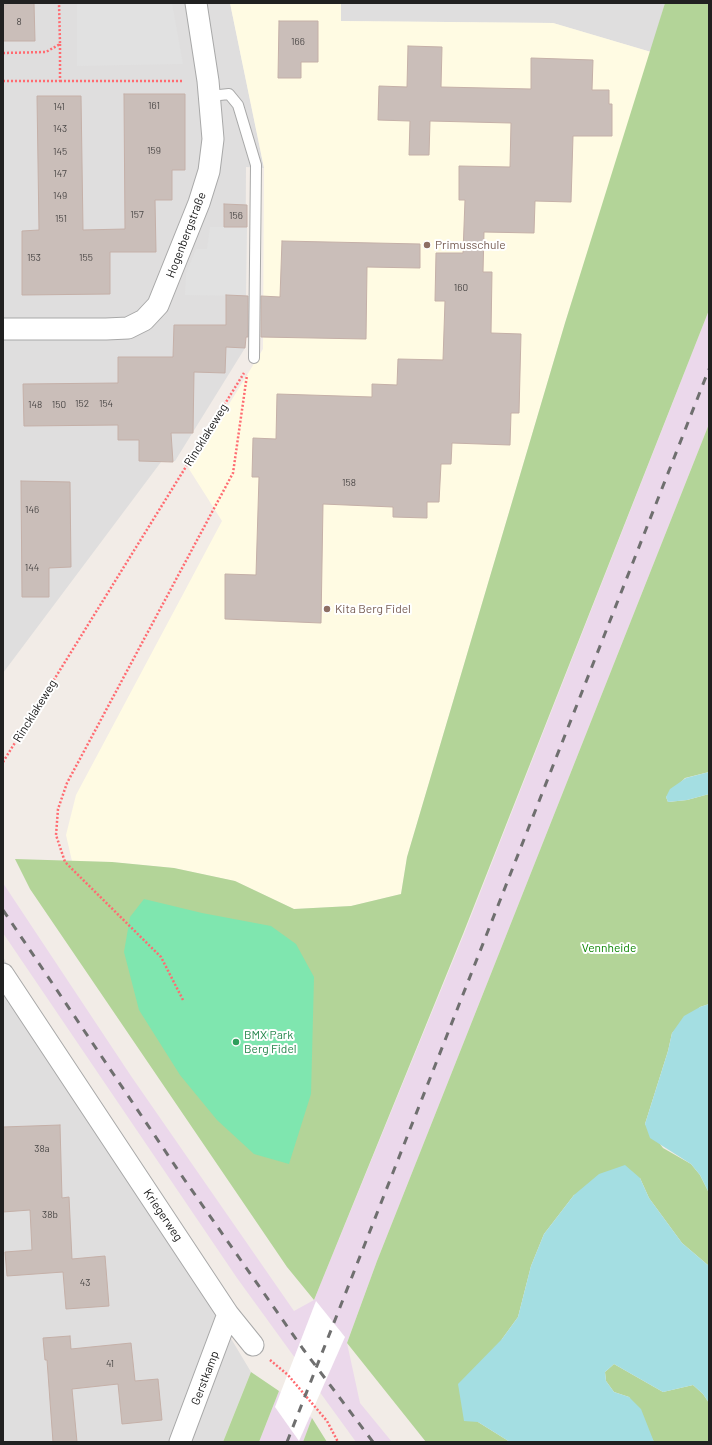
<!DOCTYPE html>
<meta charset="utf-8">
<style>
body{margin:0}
#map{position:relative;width:712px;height:1445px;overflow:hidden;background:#f2ece7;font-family:Barlow,sans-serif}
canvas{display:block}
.frame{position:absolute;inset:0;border:4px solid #212121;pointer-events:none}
</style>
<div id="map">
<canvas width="712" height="1445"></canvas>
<div class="frame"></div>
</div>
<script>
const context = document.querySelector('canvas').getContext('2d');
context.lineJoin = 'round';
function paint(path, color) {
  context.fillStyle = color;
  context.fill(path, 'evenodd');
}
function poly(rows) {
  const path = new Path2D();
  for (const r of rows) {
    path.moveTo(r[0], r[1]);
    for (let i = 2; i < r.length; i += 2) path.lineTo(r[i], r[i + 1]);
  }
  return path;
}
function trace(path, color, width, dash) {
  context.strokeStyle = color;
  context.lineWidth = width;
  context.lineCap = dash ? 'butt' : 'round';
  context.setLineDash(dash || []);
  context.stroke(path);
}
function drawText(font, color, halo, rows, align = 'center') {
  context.font = font + ' Barlow,sans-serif';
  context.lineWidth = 4;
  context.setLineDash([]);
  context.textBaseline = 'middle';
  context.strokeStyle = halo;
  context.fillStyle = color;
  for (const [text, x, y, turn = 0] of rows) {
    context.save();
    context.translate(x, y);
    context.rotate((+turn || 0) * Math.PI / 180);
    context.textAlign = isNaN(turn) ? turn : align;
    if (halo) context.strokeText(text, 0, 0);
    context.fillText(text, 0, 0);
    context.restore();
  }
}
paint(poly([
 [3,3,230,3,264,168,246,167,245,348,175,461,161,462,3,673],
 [341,3,665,3,651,52,553,23,341,21],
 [3,957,251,1372,223,1442,3,1442]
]), '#dfdede');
paint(poly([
 [709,310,709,424,377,1261,347,1343,360,1403,392,1442,356,1442,237,1278,3,933,3,883,131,1076,294,1311,314,1300,464,934],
 [279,1391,312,1418,303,1442,259,1442]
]), '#ebd8eb');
paint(poly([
 [230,3,341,3,341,21,553,23,651,52,565,323,407,857,401,894,351,906,294,909,235,881,174,868,112,862,72,861,66,835,76,795,222,521,189,469,263,349,264,168]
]), '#fffbe3');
paint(poly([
 [665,3,709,3,709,310,463,934,314,1300,287,1267,30,889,15,859,112,862,174,868,235,881,294,909,351,906,401,894,407,857,565,323],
 [709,424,709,772,685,778,666,797,668,802,687,800,709,794,709,1004,700,1007,672,1033,668,1051,645,1124,663,1148,691,1164,700,1175,709,1193,709,1266,682,1243,649,1198,640,1178,574,1195,544,1234,531,1266,518,1317,502,1339,478,1422,510,1442,426,1442,347,1343,377,1261],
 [614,1364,663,1392,693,1385,703,1394,709,1403,709,1442,654,1442,629,1397,614,1392,606,1381,605,1372],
 [251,1372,279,1391,259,1442,223,1442],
 [312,1418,327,1442,303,1442]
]), '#b3d498');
paint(poly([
 [144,899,202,913,271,926,296,944,314,977,311,1094,289,1164,254,1154,217,1120,180,1075,139,1010,124,952,130,917]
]), '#7fe6af');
paint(poly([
 [77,3,172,3,183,64,77,66],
 [210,227,247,227,246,296,185,295,186,274,196,249,207,249]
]), '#e1e1e1');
paint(poly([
 [709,772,709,794,687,800,668,802,666,797,670,789,686,778],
 [709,1004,709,1193,700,1175,691,1164,650,1138,645,1124,668,1051,672,1033,684,1016,700,1007],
 [625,1165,640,1178,649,1198,682,1243,709,1266,709,1403,703,1394,693,1385,663,1392,614,1364,605,1372,606,1381,614,1392,629,1397,641,1409,654,1442,510,1442,478,1422,464,1421,458,1384,502,1339,518,1317,531,1266,544,1234,574,1195,599,1174]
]), '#a4dee2');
paint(poly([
 [316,1301,345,1337,299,1441,275,1407]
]), '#fff');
const building = poly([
 [3,3,34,3,35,41,3,41,3,3],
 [279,21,318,21,318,62,301,62,301,78,278,78,279,21],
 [408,46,442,47,441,87,531,89,531,58,593,60,592,90,609,90,609,104,612,104,612,136,573,136,571,202,535,201,534,233,484,232,483,272,492,272,491,333,521,334,519,413,511,413,510,445,452,443,451,464,441,464,439,502,427,502,427,518,393,517,393,507,323,504,321,623,225,619,225,574,256,575,259,477,252,477,253,438,276,439,277,394,372,397,372,384,397,385,398,359,443,360,445,301,435,301,436,253,463,253,465,200,459,200,459,166,510,167,511,123,430,121,429,155,409,155,410,121,378,120,379,86,407,87,408,46],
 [124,94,185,94,185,170,172,170,172,200,155,200,156,252,110,252,110,294,22,295,22,231,39,230,37,96,81,96,83,230,125,229,124,94],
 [224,204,247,205,247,227,224,227,224,204],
 [282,241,420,244,420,268,367,267,366,339,261,337,261,296,280,297,282,241],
 [226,295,248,296,248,337,246,337,245,348,226,347,225,373,194,372,193,433,171,433,173,462,139,461,139,440,118,440,118,425,24,426,23,384,118,383,118,357,173,357,174,325,226,325,226,295],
 [21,481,70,482,71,567,49,568,49,597,22,597,21,481],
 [60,1125,62,1198,69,1197,72,1259,105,1256,109,1306,66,1309,63,1272,7,1276,5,1252,32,1250,30,1210,3,1212,3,1127,60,1125],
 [70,1336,71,1349,131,1343,135,1381,158,1379,162,1420,122,1424,118,1384,72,1389,77,1442,53,1442,47,1360,45,1360,43,1338,70,1336]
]);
paint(building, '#cabeb9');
trace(building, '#c5b0a8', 1);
const lane = poly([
 [210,96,229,94,238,105,256,165,254,358]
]);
const street = poly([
 [3,329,106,329,128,328,144,320,158,305,199,203,209,171,213,139,208,81,196,3],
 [3,974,228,1314,253,1345],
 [180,1442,228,1314]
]);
trace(lane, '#a8a8a8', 12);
trace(street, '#a8a8a8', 23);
trace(poly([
 [3,53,46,52,60,44,59,3],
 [3,81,60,81,60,44],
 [60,81,184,81],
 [3,762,244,373],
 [183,1000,161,957,65,862,56,835,58,809,67,783,233,473,247,375],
 [270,1360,288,1375,327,1421,338,1442]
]), '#ff6b71', 2.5, [2, 2]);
trace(lane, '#fff', 10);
trace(street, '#fff', 21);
trace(poly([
 [3,910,184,1179,303,1349,373,1442],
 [287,1442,709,369]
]), '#6f6f6f', 3, [8, 8]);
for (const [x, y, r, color] of [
 [427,245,4,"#8d6e63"],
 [327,609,4,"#8d6e63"],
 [236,1042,4,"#2e9e5b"]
]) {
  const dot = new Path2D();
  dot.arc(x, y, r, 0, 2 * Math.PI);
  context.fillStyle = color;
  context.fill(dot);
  trace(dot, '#fff', 1.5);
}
drawText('10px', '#4b4847', null, [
 ["8",19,22],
 ["166",298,42],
 ["161",154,106],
 ["141",59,107],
 ["143",60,129],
 ["159",154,151],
 ["145",60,152],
 ["147",60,174],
 ["149",60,196],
 ["157",137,215],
 ["156",236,216],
 ["151",61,219],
 ["153",34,258],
 ["155",86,258],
 ["160",461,288],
 ["152",82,404],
 ["154",106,404],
 ["148",35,405],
 ["150",59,405],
 ["158",349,483],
 ["146",32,510],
 ["144",32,568],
 ["38a",42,1149],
 ["38b",50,1215],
 ["43",85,1283],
 ["41",110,1364]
]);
drawText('12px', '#212121', '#fff', [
 ["Hogenbergstraße",186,235,-69],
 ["Rincklakeweg",206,435,-58],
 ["Rincklakeweg",35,711,-58],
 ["Kriegerweg",163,1215,56],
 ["Gerstkamp",205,1378,-69]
]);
drawText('12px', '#785e54', '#fff', [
 ["Primusschule",435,245],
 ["Kita Berg Fidel",335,609]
], 'left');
drawText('12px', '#0c8504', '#fff', [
 ["Vennheide",609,948]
]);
drawText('12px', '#27864d', '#fff', [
 ["BMX Park",244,1035],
 ["Berg Fidel",244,1049]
], 'left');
</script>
